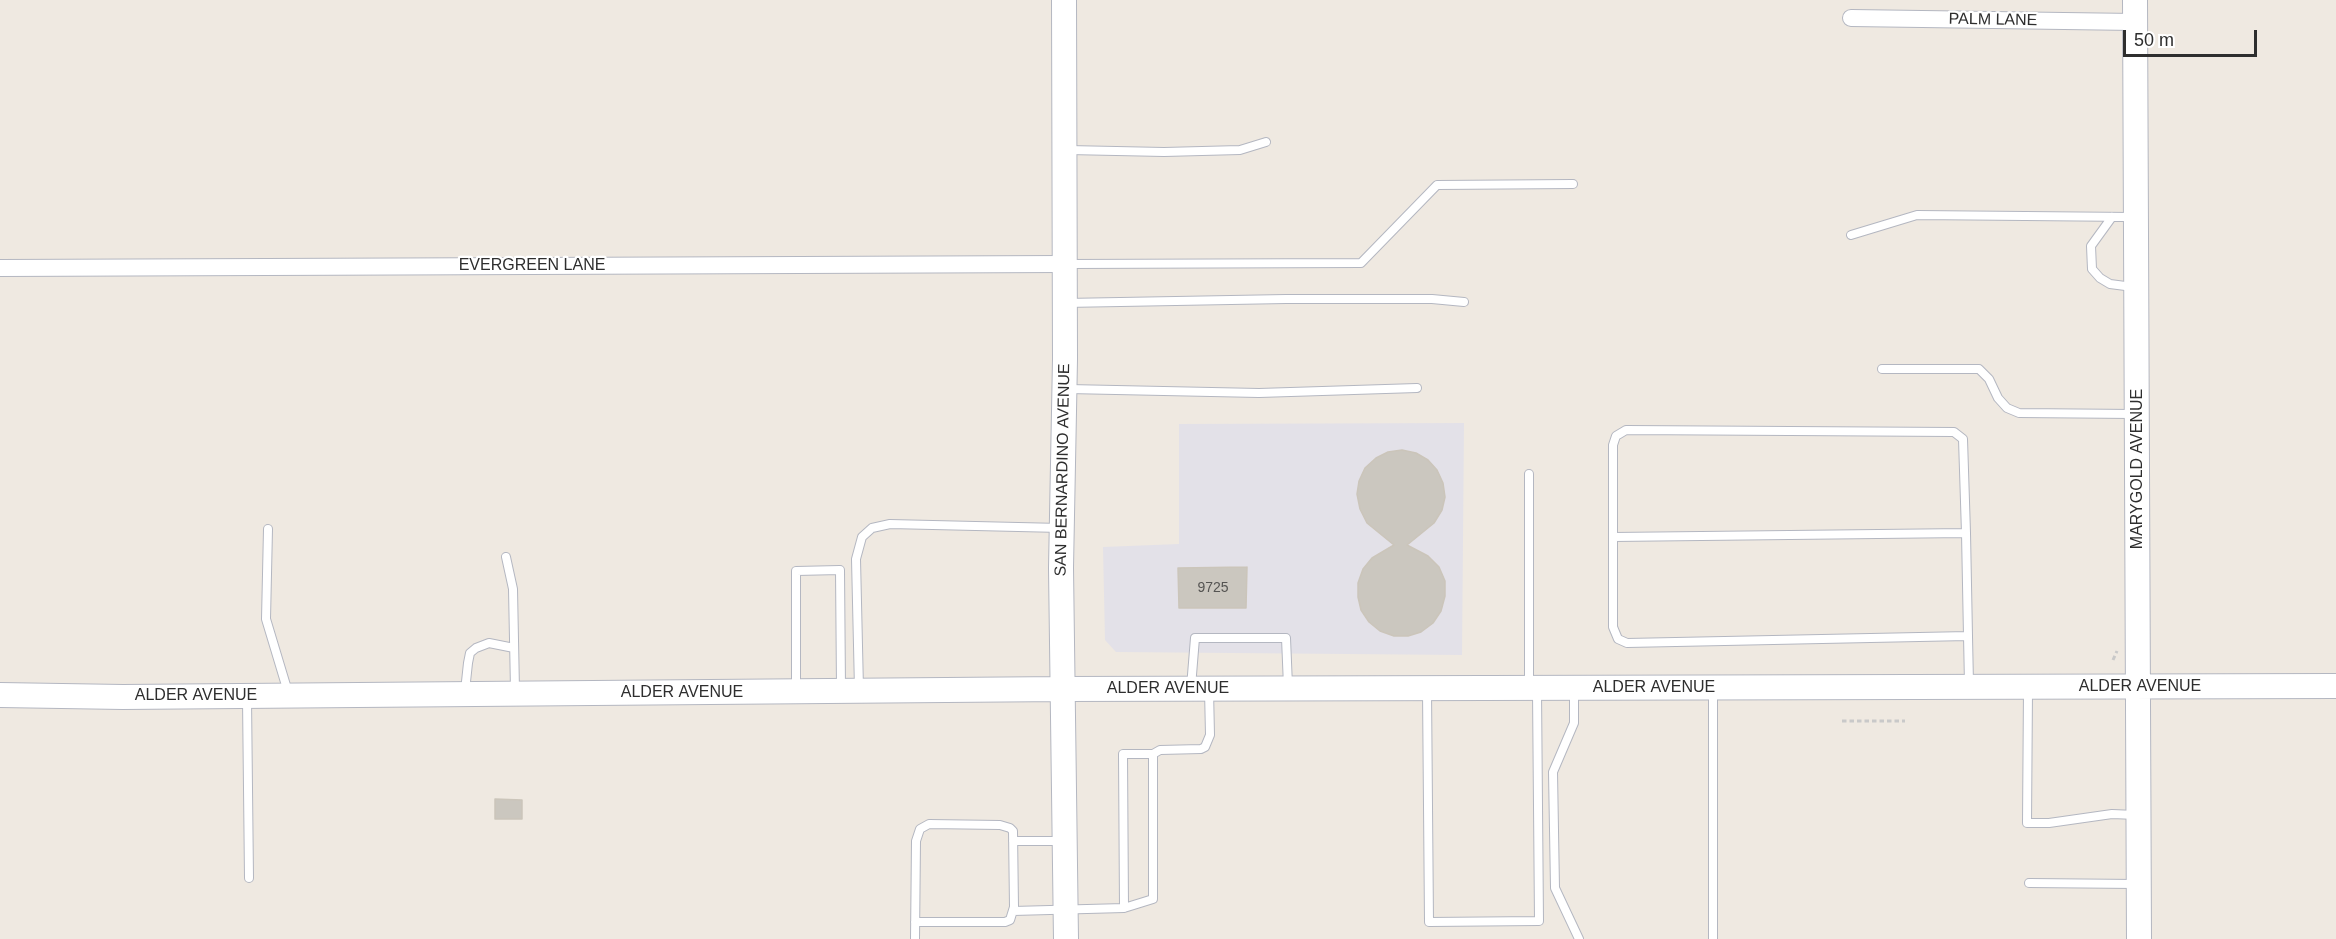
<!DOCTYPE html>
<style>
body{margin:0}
#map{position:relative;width:2336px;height:939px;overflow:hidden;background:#efe9e1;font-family:Arial,sans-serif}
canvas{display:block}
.scale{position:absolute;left:2123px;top:30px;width:134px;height:27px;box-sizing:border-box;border:3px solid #2e2e2e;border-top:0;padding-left:8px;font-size:18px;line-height:21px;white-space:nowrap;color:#2e2e2e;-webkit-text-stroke:4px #fff;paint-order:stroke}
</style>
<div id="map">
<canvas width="2336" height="939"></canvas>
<div class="scale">50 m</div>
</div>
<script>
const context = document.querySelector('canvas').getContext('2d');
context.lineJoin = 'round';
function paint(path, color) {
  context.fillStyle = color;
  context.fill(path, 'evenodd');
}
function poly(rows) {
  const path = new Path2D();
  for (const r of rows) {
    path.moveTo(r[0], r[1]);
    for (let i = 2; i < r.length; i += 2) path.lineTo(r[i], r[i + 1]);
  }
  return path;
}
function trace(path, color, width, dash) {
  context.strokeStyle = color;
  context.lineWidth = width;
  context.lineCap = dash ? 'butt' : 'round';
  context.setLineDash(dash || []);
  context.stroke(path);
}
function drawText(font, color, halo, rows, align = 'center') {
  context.font = font + ' Arial,sans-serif';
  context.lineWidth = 4.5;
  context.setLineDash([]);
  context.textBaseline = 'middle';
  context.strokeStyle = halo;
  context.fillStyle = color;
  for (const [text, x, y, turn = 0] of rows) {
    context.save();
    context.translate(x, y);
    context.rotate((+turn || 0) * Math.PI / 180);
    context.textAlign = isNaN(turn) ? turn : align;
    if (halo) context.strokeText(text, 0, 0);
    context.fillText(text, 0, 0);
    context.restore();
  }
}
paint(poly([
 [1464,423,1462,655,1116,652,1105,640,1103,547,1179,544,1179,424]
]), '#e3e1e8');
const building = poly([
 [1402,450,1416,453,1428,460,1437,470,1443,483,1445,497,1442,510,1434,523,1407,545,1428,556,1439,567,1445,581,1445,596,1441,611,1433,623,1421,632,1408,636,1394,636,1380,631,1369,622,1361,610,1358,597,1358,583,1363,569,1372,558,1394,545,1367,523,1360,509,1357,494,1359,481,1365,468,1376,458,1388,452,1402,450],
 [1247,567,1246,608,1179,608,1178,568,1247,567],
 [495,799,522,800,522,819,495,819,495,799]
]);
paint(building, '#cbc7bf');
trace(building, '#cbc5ba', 1.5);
const lane = poly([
 [1068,150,1164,152,1240,150,1266,142],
 [2112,217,2091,246,2092,269,2100,278,2110,284,2133,287],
 [1851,235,1917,215,2133,217],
 [1068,264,1361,263,1437,185,1573,184],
 [1065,303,1286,299,1432,299,1464,302],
 [1882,369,1979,369,1989,379,1998,398,2007,408,2019,413,2134,414],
 [1068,389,1259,393,1417,388],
 [1529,474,1529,685],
 [268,529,266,619,288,692],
 [1613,537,1966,533],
 [506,557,513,589,515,690],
 [1968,636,1627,643,1618,639,1613,627,1613,445,1616,436,1626,430,1954,432,1963,439,1966,533,1968,636,1969,684],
 [1191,687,1195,638,1286,638,1288,686],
 [859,689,856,559,862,537,872,528,890,524,1061,528],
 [1574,689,1574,723,1553,772,1555,888,1579,939],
 [1713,689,1713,939],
 [796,690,796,571,840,570,841,688],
 [1427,690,1429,922,1539,921,1537,691],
 [2028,690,2027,823,2049,823,2112,814,2136,815],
 [465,691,468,663,470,653,476,648,489,643,514,648],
 [247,699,249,878],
 [1013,841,1063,841],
 [2029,883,2136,884],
 [1124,908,1123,754,1153,754,1160,750,1201,749,1205,747,1210,735,1209,690],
 [1013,911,1124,908,1153,899,1153,754],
 [915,939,916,841,920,829,929,824,1000,825,1010,828,1013,831,1014,907,1010,920,1005,922,915,922]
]);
const street = poly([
 [1851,18,2135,22],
 [0,268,1065,264]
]);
const secondary = poly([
 [1064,0,1065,359,1061,568,1066,939],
 [2135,0,2139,939],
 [0,695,123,697,1063,689,2336,686]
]);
trace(lane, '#b4b7c1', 10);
trace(street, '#b4b7c1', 18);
trace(secondary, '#b4b7c1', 26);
trace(poly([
 [2113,660,2117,651],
 [1842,721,1905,721]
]), '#c9c9c9', 3, [4.5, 3]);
trace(lane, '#fff', 8);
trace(street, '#fff', 16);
trace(secondary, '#fff', 24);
drawText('14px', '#555452', null, [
 ["9725",1213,588]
]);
drawText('16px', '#2e2e2e', '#fff', [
 ["PALM LANE",1993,20,1],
 ["EVERGREEN LANE",532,266],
 ["MARYGOLD AVENUE",2138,469,-90],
 ["SAN BERNARDINO AVENUE",1063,470,-89],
 ["ALDER AVENUE",2140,687],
 ["ALDER AVENUE",1654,688],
 ["ALDER AVENUE",1168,689],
 ["ALDER AVENUE",682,693],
 ["ALDER AVENUE",196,696]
]);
</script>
